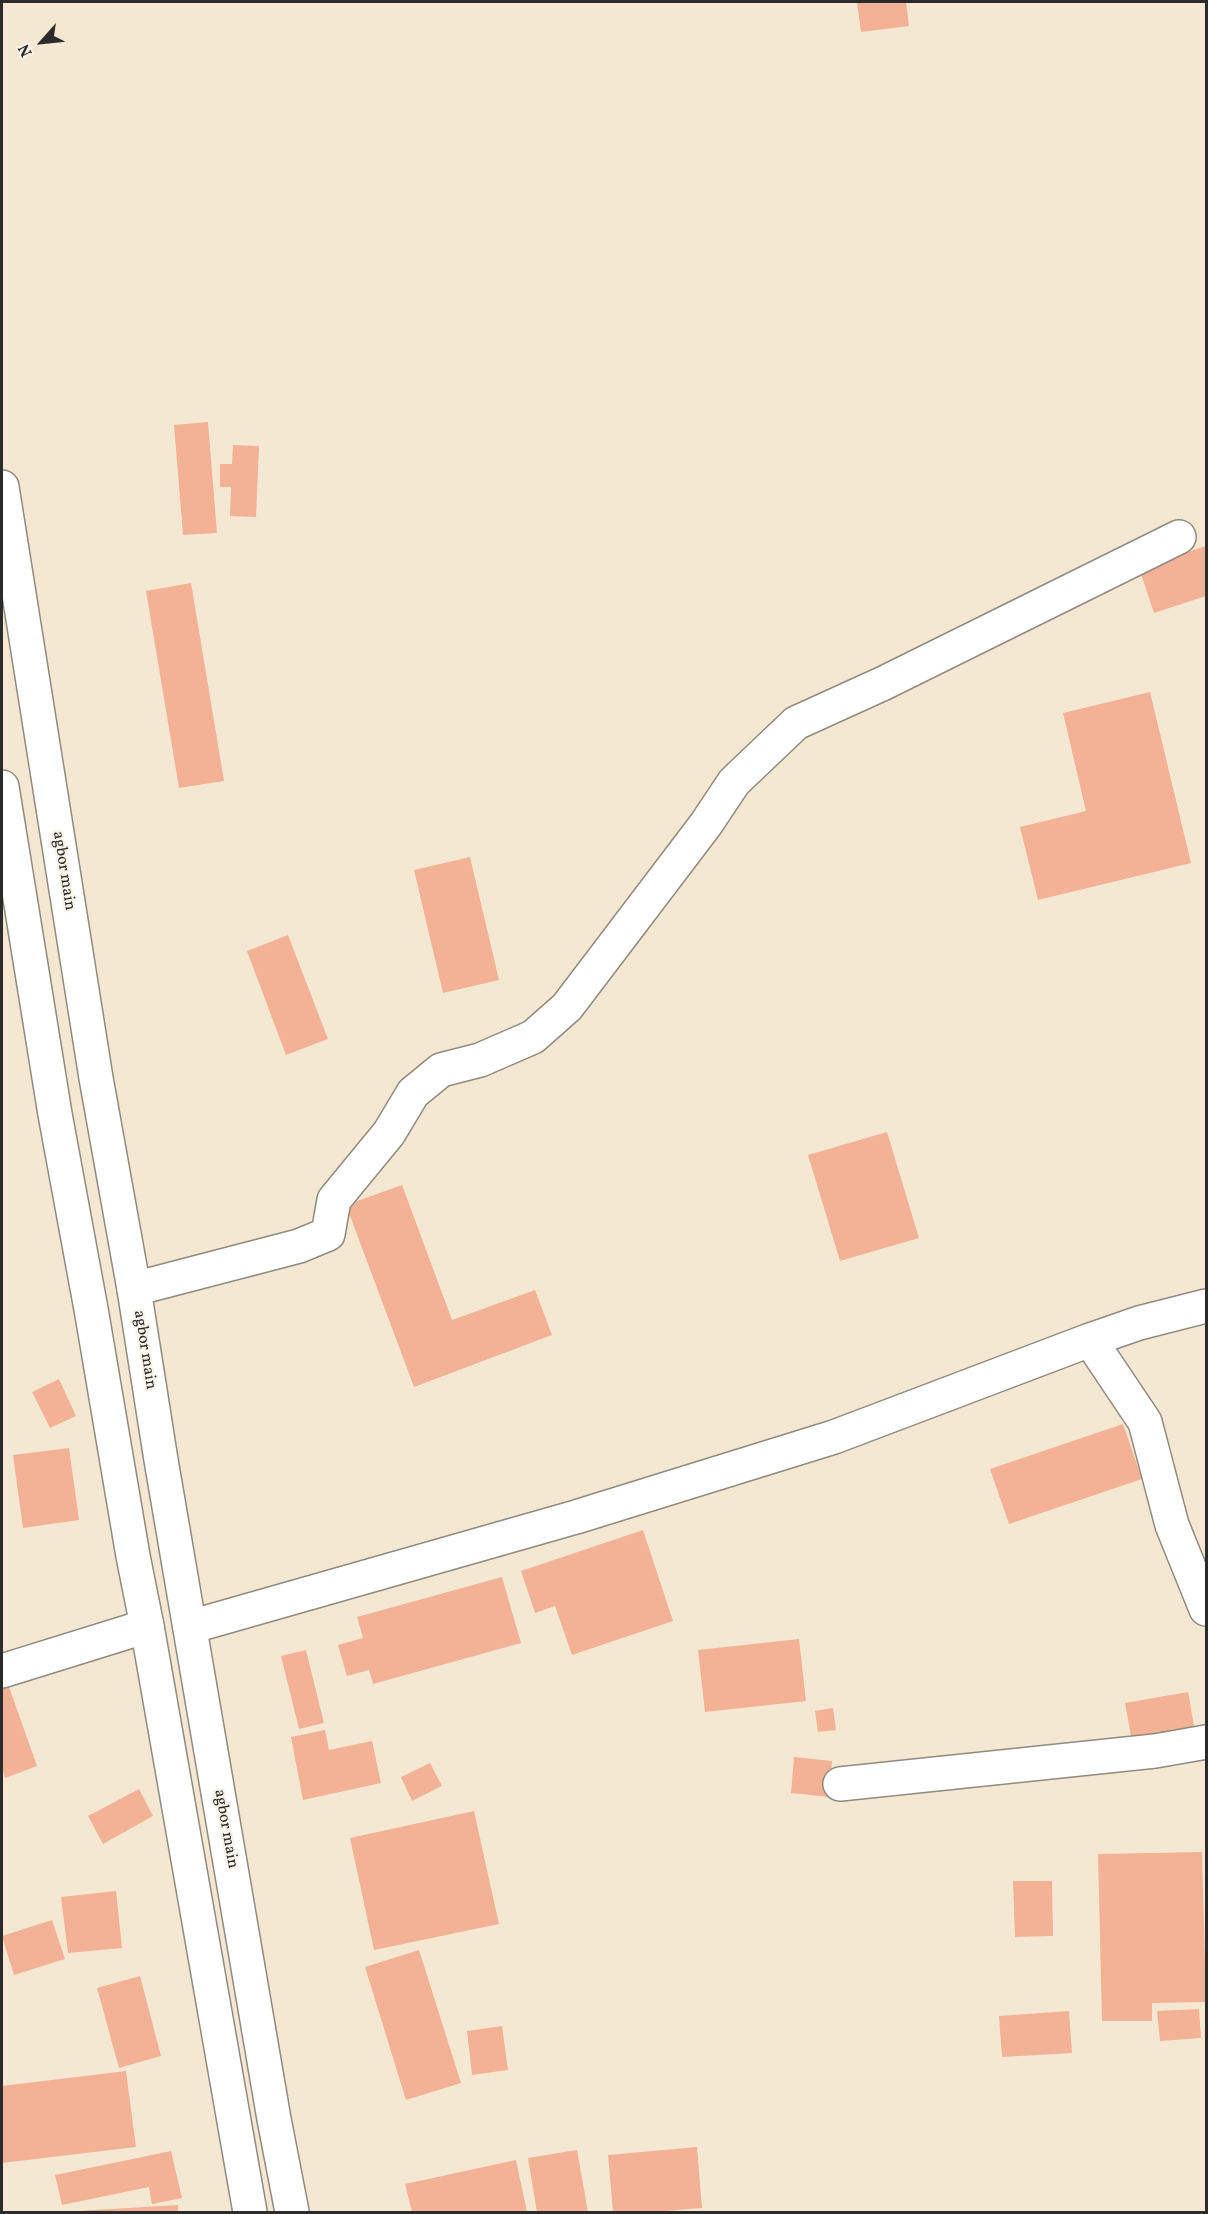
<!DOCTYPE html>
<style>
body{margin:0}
#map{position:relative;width:1208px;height:2214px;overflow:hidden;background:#f4e8d3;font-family:Vollkorn,serif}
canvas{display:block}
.frame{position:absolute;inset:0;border:3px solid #2b2b2b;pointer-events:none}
.north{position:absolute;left:12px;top:12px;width:60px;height:60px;-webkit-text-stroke:4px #f7f3e8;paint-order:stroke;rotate:243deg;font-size:16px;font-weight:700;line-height:24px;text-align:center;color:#2b2b2b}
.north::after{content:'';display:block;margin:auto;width:21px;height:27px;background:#2b2b2b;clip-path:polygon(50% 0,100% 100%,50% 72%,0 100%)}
</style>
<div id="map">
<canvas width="1208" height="2214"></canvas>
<div class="frame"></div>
<div class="north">N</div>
</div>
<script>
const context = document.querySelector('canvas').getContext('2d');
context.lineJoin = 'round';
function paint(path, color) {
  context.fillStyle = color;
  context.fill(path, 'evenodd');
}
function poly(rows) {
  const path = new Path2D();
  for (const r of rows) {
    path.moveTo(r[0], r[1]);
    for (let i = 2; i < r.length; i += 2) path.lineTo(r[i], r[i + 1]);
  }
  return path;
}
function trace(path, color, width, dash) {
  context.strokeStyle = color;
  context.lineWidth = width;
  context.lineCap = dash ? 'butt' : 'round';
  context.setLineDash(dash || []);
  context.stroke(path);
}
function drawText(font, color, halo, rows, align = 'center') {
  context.font = font + ' Vollkorn,serif';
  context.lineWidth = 4.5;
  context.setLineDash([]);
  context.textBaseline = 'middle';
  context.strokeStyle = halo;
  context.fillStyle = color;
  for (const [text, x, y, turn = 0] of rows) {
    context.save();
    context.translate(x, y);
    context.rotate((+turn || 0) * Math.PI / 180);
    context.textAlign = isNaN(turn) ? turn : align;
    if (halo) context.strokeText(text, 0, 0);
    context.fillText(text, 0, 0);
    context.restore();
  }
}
paint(poly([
 [857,2,906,2,909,26,861,32],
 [208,422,217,533,183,535,174,425],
 [233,445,259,446,256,517,230,516,231,487,220,487,220,464,232,464],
 [1206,546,1206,596,1154,613,1139,568],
 [191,583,224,781,179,788,146,591],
 [1150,692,1191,863,1038,900,1020,827,1086,811,1063,713],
 [470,857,499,980,443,993,414,870],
 [288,935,328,1039,286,1055,247,951],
 [887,1132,919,1238,840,1261,808,1155],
 [402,1185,452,1320,535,1290,552,1335,414,1387,346,1205],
 [59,1379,76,1416,50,1428,32,1392],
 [1123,1424,1142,1479,1009,1524,990,1469],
 [69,1448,79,1520,23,1528,13,1455],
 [643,1530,673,1621,572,1655,555,1606,535,1613,521,1571],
 [502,1577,521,1643,373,1684,369,1670,347,1676,338,1645,363,1638,357,1617],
 [799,1639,806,1701,705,1712,698,1650],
 [306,1650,324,1723,299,1729,281,1656],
 [8,1684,37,1766,5,1778,2,1769,2,1687],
 [1188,1692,1196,1737,1133,1747,1125,1703],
 [833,1708,836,1730,818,1732,815,1711],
 [325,1730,329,1750,372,1741,381,1783,303,1800,291,1737],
 [794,1757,832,1761,829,1797,791,1793],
 [430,1763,442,1786,412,1801,401,1777],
 [139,1789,153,1816,103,1844,88,1816],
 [474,1811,499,1924,374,1950,350,1838],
 [1202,1852,1206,2002,1152,2003,1152,2021,1102,2021,1098,1854],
 [1013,1881,1052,1881,1053,1936,1015,1937],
 [116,1891,122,1948,68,1953,61,1897],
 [52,1920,65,1959,14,1975,2,1936],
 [419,1950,461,2083,406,2100,365,1967],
 [140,1976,161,2056,119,2068,97,1988],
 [1199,2009,1201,2038,1160,2041,1157,2011],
 [1069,2011,1072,2053,1002,2057,999,2016],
 [502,2026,508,2070,472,2075,467,2031],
 [126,2071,136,2147,2,2163,2,2086],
 [697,2147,702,2208,652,2212,613,2212,608,2155],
 [577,2150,588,2212,537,2212,528,2158],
 [171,2151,182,2198,152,2204,149,2187,62,2205,55,2175],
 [516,2160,527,2212,412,2212,405,2184],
 [178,2205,178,2212,78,2212,78,2211]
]), '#f3b296');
const minor = poly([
 [134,1289,299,1246,328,1234,334,1200,389,1133,413,1093,441,1070,480,1060,533,1037,567,1007,706,824,734,782,796,723,884,683,1179,537],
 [1090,1340,1145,1422,1172,1525,1206,1609],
 [190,1627,576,1517,834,1437,1090,1340,1139,1323,1206,1306],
 [2,1671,147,1626],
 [840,1784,1155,1751,1206,1742]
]);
const secondary = poly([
 [2,487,96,1078,134,1289,161,1460,274,2119,292,2212],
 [2,787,55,1114,91,1309,133,1556,147,1626,250,2212]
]);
trace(minor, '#908a7f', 36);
trace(secondary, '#908a7f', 36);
trace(minor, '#fff', 33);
trace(secondary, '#fff', 33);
drawText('16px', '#2b2b2b', '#f7f3e8', [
 ["agbor main",63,871,81],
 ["agbor main",144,1350,81],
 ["agbor main",225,1829,80]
]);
</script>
